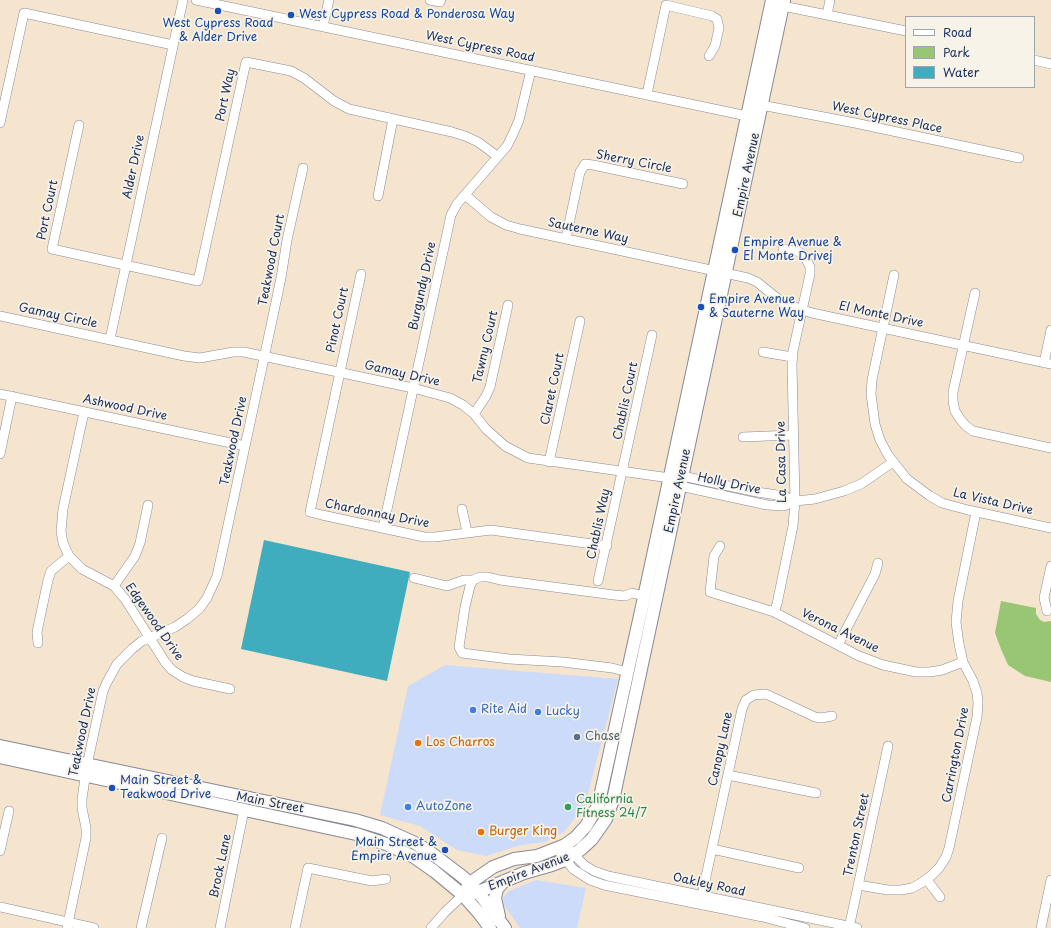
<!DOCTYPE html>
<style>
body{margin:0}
#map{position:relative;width:1051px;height:928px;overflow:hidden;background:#f5e4ce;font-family:"Playpen Sans",sans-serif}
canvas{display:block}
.legend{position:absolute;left:905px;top:16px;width:130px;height:72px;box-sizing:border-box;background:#f7f3e8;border:1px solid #9fa5b1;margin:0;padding:5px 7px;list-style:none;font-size:12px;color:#1b2f5e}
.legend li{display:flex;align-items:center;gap:8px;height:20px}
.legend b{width:20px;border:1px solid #9fa5b1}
</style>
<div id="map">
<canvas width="1051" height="928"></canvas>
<ul class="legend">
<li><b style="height:5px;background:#fff"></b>Road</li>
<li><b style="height:11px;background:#98c674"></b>Park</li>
<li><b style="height:11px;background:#40adbe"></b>Water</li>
</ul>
</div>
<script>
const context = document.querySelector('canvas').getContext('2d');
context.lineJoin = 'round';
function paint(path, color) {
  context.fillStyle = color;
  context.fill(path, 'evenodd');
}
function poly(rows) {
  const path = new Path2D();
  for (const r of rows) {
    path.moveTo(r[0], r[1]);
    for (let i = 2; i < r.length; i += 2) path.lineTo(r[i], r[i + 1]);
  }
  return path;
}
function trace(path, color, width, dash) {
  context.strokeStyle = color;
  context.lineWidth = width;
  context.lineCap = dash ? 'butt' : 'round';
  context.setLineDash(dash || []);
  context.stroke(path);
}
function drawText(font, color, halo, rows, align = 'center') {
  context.font = font + ' "Playpen Sans",sans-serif';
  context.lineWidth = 3.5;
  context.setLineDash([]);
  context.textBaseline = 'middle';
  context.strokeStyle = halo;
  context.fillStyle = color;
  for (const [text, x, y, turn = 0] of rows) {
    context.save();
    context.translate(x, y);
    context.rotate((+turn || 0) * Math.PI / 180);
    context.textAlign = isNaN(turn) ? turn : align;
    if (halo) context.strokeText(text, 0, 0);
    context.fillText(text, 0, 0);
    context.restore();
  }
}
paint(poly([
 [445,665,618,679,585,805,564,832,545,842,521,845,486,856,457,850,420,826,380,815,408,686],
 [536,880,586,888,577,928,520,928,504,905,503,897,509,891]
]), '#cddbfa');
paint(poly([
 [1001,601,1036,608,1036,614,1040,620,1044,622,1051,621,1051,682,1025,676,1008,665,1001,649,995,633]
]), '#98c674');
paint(poly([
 [264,540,410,572,387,681,241,649]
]), '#40adbe');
const minor = poly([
 [196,0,752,117],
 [430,0,440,2,441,0],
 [778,5,906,31],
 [827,15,830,0],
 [323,26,329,0],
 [1034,60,1051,64],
 [647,94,666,5,712,16,717,19,719,28,715,46,709,56],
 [756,104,855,123,1019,158],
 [0,123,24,13,173,45],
 [79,125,52,249,198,281,246,62,291,71,304,78,334,101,349,109,452,132,465,136,478,142,497,156],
 [465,195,491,217,506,225,520,229,748,278,757,282,783,303,812,313,1051,364],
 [378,196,393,119],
 [566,238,580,172,585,164,593,165,683,184],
 [361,274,310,512,322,515,424,537,435,537,491,530,607,546],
 [894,275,872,380,871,394,875,424,880,440,888,455,907,479,930,496,942,503,968,510,1051,528],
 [975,293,953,392,953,401,955,411,960,419,966,426,973,431,1051,448],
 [0,316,184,356,200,358,233,352,244,352,413,388,450,398,463,405,474,414,486,429,505,446,528,458,670,478,682,476,757,492,784,496,795,501],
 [110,339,183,0],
 [763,352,792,357],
 [1044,363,1051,330],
 [0,394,245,446],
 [84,412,63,509,61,531,63,543,69,556,82,569,114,586,125,599,165,662,172,670,183,677,193,681,230,689],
 [474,414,486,396,490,387,508,305],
 [743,437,793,435],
 [0,454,12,396],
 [549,462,580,321],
 [676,483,680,486,767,505,784,506,795,501,815,499,844,491,861,484,893,462],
 [462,509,467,532],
 [383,528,451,215,457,204,507,146,513,134,519,120,531,70],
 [720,546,714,556,710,592,774,612,859,656,883,665,916,672,930,672,942,670,963,662],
 [414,578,447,586,464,580,473,580],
 [598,581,652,335],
 [114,586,135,556,140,543,148,505],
 [1047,611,1044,598,1051,566],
 [774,612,777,604,793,526,795,501,792,364,793,351,810,274,810,267,804,255,797,251,783,249],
 [38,643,37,632,48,580,51,571,69,556],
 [838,645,875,574,878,563],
 [628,672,612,668,563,662,509,659,462,653,459,647,465,607,470,586,473,580,480,577,488,577,500,580,614,595,625,596,632,593,644,596],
 [728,775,816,793],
 [565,845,584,865,594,871,608,876,857,928],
 [557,849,573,869,590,880,604,885,763,917,805,928],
 [712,849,799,868],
 [0,851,9,811],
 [927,880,940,897],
 [858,885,888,890,901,890,912,888,921,883,932,875,939,868,946,857,949,848,977,717,978,703,977,693,973,681,963,662,959,644,956,622,958,601,976,512],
 [702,895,742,709,746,700,754,695,766,694,815,717,821,718,832,716],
 [0,907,94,928],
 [67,928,86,838,86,828,82,808,82,799,87,765,103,691,107,682,117,664,132,649,142,641,175,627,187,619,199,609,207,598,217,576,266,349,281,278,287,240,303,168],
 [141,928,162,838],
 [220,928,244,810],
 [295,928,308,868,372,881,386,879],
 [431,928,445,912,463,895],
 [849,928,888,746],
 [1041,928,1051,880]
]);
const major = poly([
 [0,746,355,820,382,828,415,843,430,852,459,874,470,883,482,897,505,928],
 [0,757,356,834,386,844,414,857,434,871,463,895,479,913,490,928],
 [463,895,478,892,524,873,552,865,565,860,580,850,592,839,606,819,613,800,784,0],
 [463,895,470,883,493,867,514,859,537,856,565,845,575,838,586,826,598,806,643,602,772,0],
 [499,916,495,898,497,889,504,881]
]);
trace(minor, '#888a96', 10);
trace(major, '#888a96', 14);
trace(minor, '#fff', 9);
trace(major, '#fff', 12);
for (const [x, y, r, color] of [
 [218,11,4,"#1a4fb4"],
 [291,15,4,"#1a4fb4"],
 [735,250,4,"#1a4fb4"],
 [701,307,4,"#1a4fb4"],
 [473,710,4,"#3f7fe0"],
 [538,712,4,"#3f7fe0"],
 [577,737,4,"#5c6f8a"],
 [418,743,4,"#e8710a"],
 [112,788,4,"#1a4fb4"],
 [408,807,4,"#3f7fe0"],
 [568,807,4,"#2e9e5b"],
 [481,832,4,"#e8710a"],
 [445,850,4,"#1a4fb4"]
]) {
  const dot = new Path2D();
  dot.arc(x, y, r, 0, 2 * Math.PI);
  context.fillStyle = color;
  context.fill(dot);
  trace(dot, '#f7f3e8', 1.5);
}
drawText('12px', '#164399', '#f7f3e8', [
 ["West Cypress Road & Ponderosa Way",299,15],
 ["West Cypress Road",218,24,"center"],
 ["& Alder Drive",218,38,"center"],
 ["Empire Avenue &",743,243],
 ["El Monte Drivej",743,257],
 ["Empire Avenue",709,300],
 ["& Sauterne Way",709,314],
 ["Main Street &",120,781],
 ["Teakwood Drive",120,795],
 ["Main Street &",437,843,"right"],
 ["Empire Avenue",437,857,"right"]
], 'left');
drawText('12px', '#1b2f5e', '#f7f3e8', [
 ["West Cypress Road",480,47,12],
 ["Port Way",226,95,-78],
 ["West Cypress Place",887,118,12],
 ["Sherry Circle",634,162,11],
 ["Alder Drive",134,167,-78],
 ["Empire Avenue",747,175,-78],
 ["Port Court",48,210,-78],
 ["Sauterne Way",588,231,12],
 ["Teakwood Court",272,260,-79],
 ["Burgundy Drive",423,286,-78],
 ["El Monte Drive",881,315,12],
 ["Gamay Circle",58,316,12],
 ["Pinot Court",338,320,-78],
 ["Tawny Court",486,347,-77],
 ["Gamay Drive",402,374,13],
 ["Claret Court",553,389,-78],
 ["Chablis Court",626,401,-78],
 ["Ashwood Drive",125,408,12],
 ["Teakwood Drive",234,441,-78],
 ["La Casa Drive",782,462,-91],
 ["Holly Drive",729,484,12],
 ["Empire Avenue",678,491,-78],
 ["La Vista Drive",993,502,13],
 ["Chardonnay Drive",377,514,11],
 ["Chablis Way",599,524,-78],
 ["Edgewood Drive",154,622,55],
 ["Verona Avenue",840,631,26],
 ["Teakwood Drive",83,732,-78],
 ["Canopy Lane",721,749,-78],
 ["Carrington Drive",956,755,-79],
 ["Main Street",270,803,11],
 ["Trenton Street",857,835,-78],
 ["Brock Lane",221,866,-78],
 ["Empire Avenue",529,872,-21],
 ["Oakley Road",709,885,12]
]);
drawText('12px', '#366cbe', '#f7f3e8', [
 ["Rite Aid",481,710],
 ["Lucky",546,712],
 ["AutoZone",416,807]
], 'left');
drawText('12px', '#4e5e75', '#f7f3e8', [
 ["Chase",585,737]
], 'left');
drawText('12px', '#c56008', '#f7f3e8', [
 ["Los Charros",426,743],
 ["Burger King",489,832]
], 'left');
drawText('12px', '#27864d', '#f7f3e8', [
 ["California",576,800],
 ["Fitness 24/7",576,814]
], 'left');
</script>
